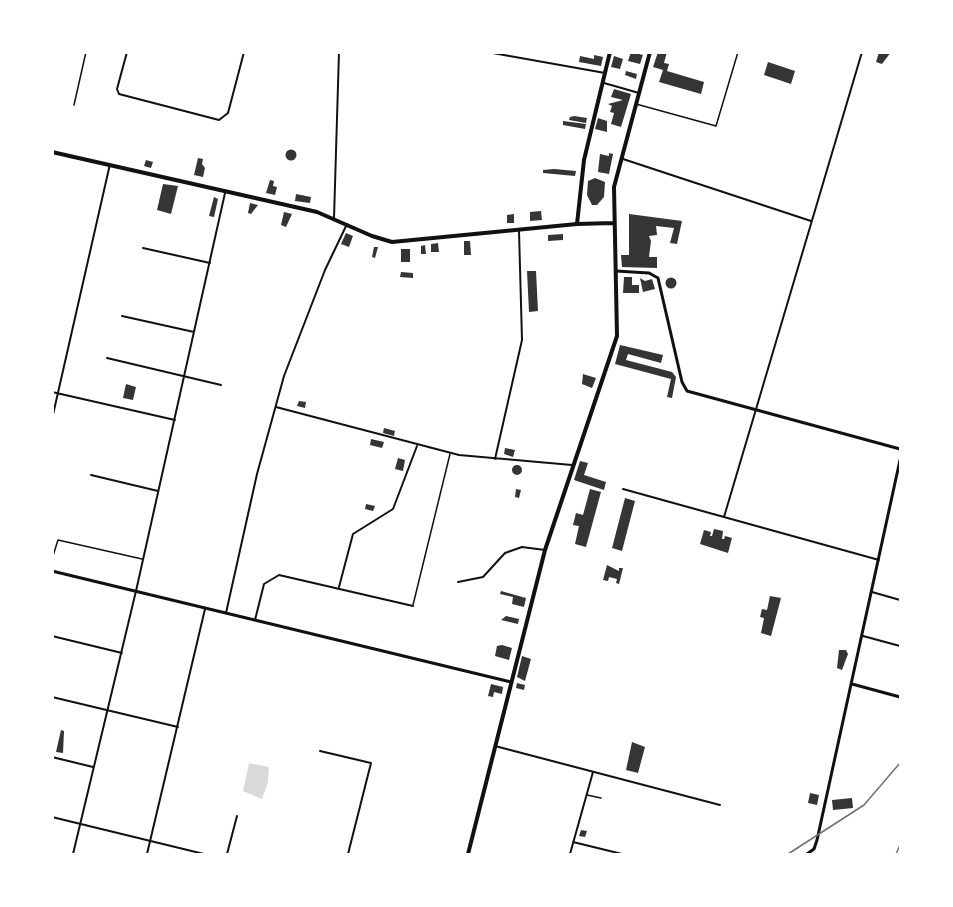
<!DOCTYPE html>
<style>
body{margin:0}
#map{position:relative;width:953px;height:907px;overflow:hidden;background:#fff;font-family:"Sofia Sans Condensed",sans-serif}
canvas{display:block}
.frame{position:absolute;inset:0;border:54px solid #fff;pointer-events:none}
</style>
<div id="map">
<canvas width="953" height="907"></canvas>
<div class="frame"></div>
</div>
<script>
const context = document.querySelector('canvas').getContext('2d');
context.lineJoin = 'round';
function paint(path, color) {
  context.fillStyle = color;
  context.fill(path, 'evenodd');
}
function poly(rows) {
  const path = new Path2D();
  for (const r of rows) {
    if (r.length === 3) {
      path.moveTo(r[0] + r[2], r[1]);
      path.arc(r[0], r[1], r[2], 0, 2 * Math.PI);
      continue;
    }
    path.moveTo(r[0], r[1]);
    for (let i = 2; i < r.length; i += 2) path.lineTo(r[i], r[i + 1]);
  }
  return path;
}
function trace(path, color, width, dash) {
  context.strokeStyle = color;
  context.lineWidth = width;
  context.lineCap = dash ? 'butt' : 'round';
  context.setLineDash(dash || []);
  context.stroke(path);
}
paint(poly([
 [249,763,269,767,268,782,262,799,243,791]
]), '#d9d9d9');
paint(poly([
 [631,52,643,55,640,64,628,61],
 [658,52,667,52,664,63,669,64,667,71,704,82,701,94,659,82,663,70,653,67],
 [879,52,891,52,882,64,876,62],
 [594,55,603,57,601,66,579,62,580,56,594,59],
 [614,56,623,59,620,69,611,67],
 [768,62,795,71,791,84,764,75],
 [626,71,637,74,636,79,625,75],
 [614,89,631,94,621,127,611,124,614,113,610,112,612,106,608,104,623,100,611,97],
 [574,116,587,118,586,123,569,120,570,117],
 [598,118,607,121,607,132,595,129],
 [563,121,586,124,585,129,563,125],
 [291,155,5.5],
 [609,153,613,154,609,174,598,172,600,154,609,156],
 [198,158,203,159,202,164,205,168,203,177,194,175],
 [146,160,153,162,151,168,144,166],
 [554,169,576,171,575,176,543,173,543,170],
 [595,178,605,182,604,197,597,205,592,205,587,195,588,181],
 [270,180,274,181,273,186,277,187,275,195,266,193],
 [163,184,178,186,171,214,157,210],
 [296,194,311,197,310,203,295,201],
 [214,197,218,199,214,217,209,216],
 [250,203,258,205,251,214,248,213],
 [541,211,542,220,530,221,530,212],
 [284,212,292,214,286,227,281,225],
 [514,214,514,223,507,223,507,215],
 [629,214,682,221,677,244,670,243,674,228,656,226,657,235,649,236,651,241,649,257,657,257,657,268,622,267,621,255,629,255],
 [346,233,353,236,349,247,341,244],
 [563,234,563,240,548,241,548,235],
 [464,241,470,241,471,255,464,255],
 [438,243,439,252,431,252,431,244],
 [425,245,426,254,421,254,421,246],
 [374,247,378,247,375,258,372,257],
 [401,249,410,249,410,262,401,262],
 [527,271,536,271,538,311,529,312],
 [401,272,413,273,413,278,400,277],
 [624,277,632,277,632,285,639,285,639,293,623,293],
 [671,283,5.5],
 [640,278,645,281,652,279,655,289,643,292],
 [620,345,663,355,661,363,628,354,626,360,672,372,676,377,672,398,667,397,671,379,615,364],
 [583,374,596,378,592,388,582,384],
 [126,384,136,387,133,400,123,398],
 [299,401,306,402,305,408,297,406],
 [384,428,395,431,394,436,383,433],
 [371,439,384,442,382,448,370,445],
 [505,448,515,450,513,457,504,454],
 [398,458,405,460,403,471,395,469],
 [580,461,588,463,584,475,606,482,604,490,574,480],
 [517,470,5],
 [516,489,521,490,519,498,515,497],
 [590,489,601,492,586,547,575,544,579,526,573,525,576,513,583,515],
 [625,498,635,501,622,551,612,548],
 [366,504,375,506,373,511,365,509],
 [714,529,723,531,722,539,724,539,725,536,732,538,728,553,700,544,704,530,711,532,710,536,712,536],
 [607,565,619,571,619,568,623,568,619,584,616,583,617,579,609,577,608,581,603,580],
 [501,591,526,598,524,607,512,604,513,597,500,594],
 [770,596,781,598,771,636,761,633,764,618,760,617,762,609,767,610],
 [506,616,519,619,518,624,501,620],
 [502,645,512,648,509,660,495,656,497,646],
 [839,650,846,650,848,654,842,670,837,668],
 [522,656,531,659,525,681,517,677],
 [517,683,525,685,524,690,516,688],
 [491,684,503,687,502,694,494,692,493,697,488,696],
 [61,730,64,731,63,753,56,752],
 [632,742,645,747,638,773,626,770],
 [810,793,819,795,817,805,808,803],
 [852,798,853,808,833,810,832,800],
 [581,830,587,831,585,837,579,836]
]), '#353535');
trace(poly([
 [636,104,716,126,738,52],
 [74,105,86,52],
 [52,559,58,540,142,559],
 [413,605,450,454],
 [587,795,601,798]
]), '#111', 1.5);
trace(poly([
 [127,52,117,89,119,94,219,120,228,113,244,52],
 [487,52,605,73],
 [604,83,639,93],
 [623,159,811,221],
 [334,218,339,52],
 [143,248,210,263],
 [122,316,194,332],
 [107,358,221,385],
 [52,392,175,420],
 [276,407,459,455,572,465],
 [52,419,110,164],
 [495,459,522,340,519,231],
 [91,475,158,491],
 [623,489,879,560],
 [724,517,862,52],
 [458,582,483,577,505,553,522,547,545,550],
 [339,587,353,534,393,509,417,446],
 [872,592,900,600],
 [226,613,257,474,284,376,325,270,347,224],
 [255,620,264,584,279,575,413,606],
 [52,636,122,653],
 [863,636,900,646],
 [52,697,178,727],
 [495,746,720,805],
 [320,751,371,763,348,854],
 [52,757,93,767],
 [52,817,204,854],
 [573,842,622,854],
 [73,854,136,591,225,193],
 [147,854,205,609],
 [227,854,237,816],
 [570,854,593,772]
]), '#111', 2);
trace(poly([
 [616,271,649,273,658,278,682,382,687,391,900,449],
 [852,684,900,697],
 [807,854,814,849,817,840,900,460]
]), '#111', 3);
trace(poly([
 [52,571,511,682]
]), '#111', 3);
trace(poly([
 [52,152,317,212,372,236,392,242,577,224]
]), '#111', 4);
trace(poly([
 [610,52,584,160,577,224,613,223],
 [468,854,545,550,617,336,614,187,650,52]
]), '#111', 4);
trace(poly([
 [788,854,864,805,900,763],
 [896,854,900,845]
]), '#707070', 1.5);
</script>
